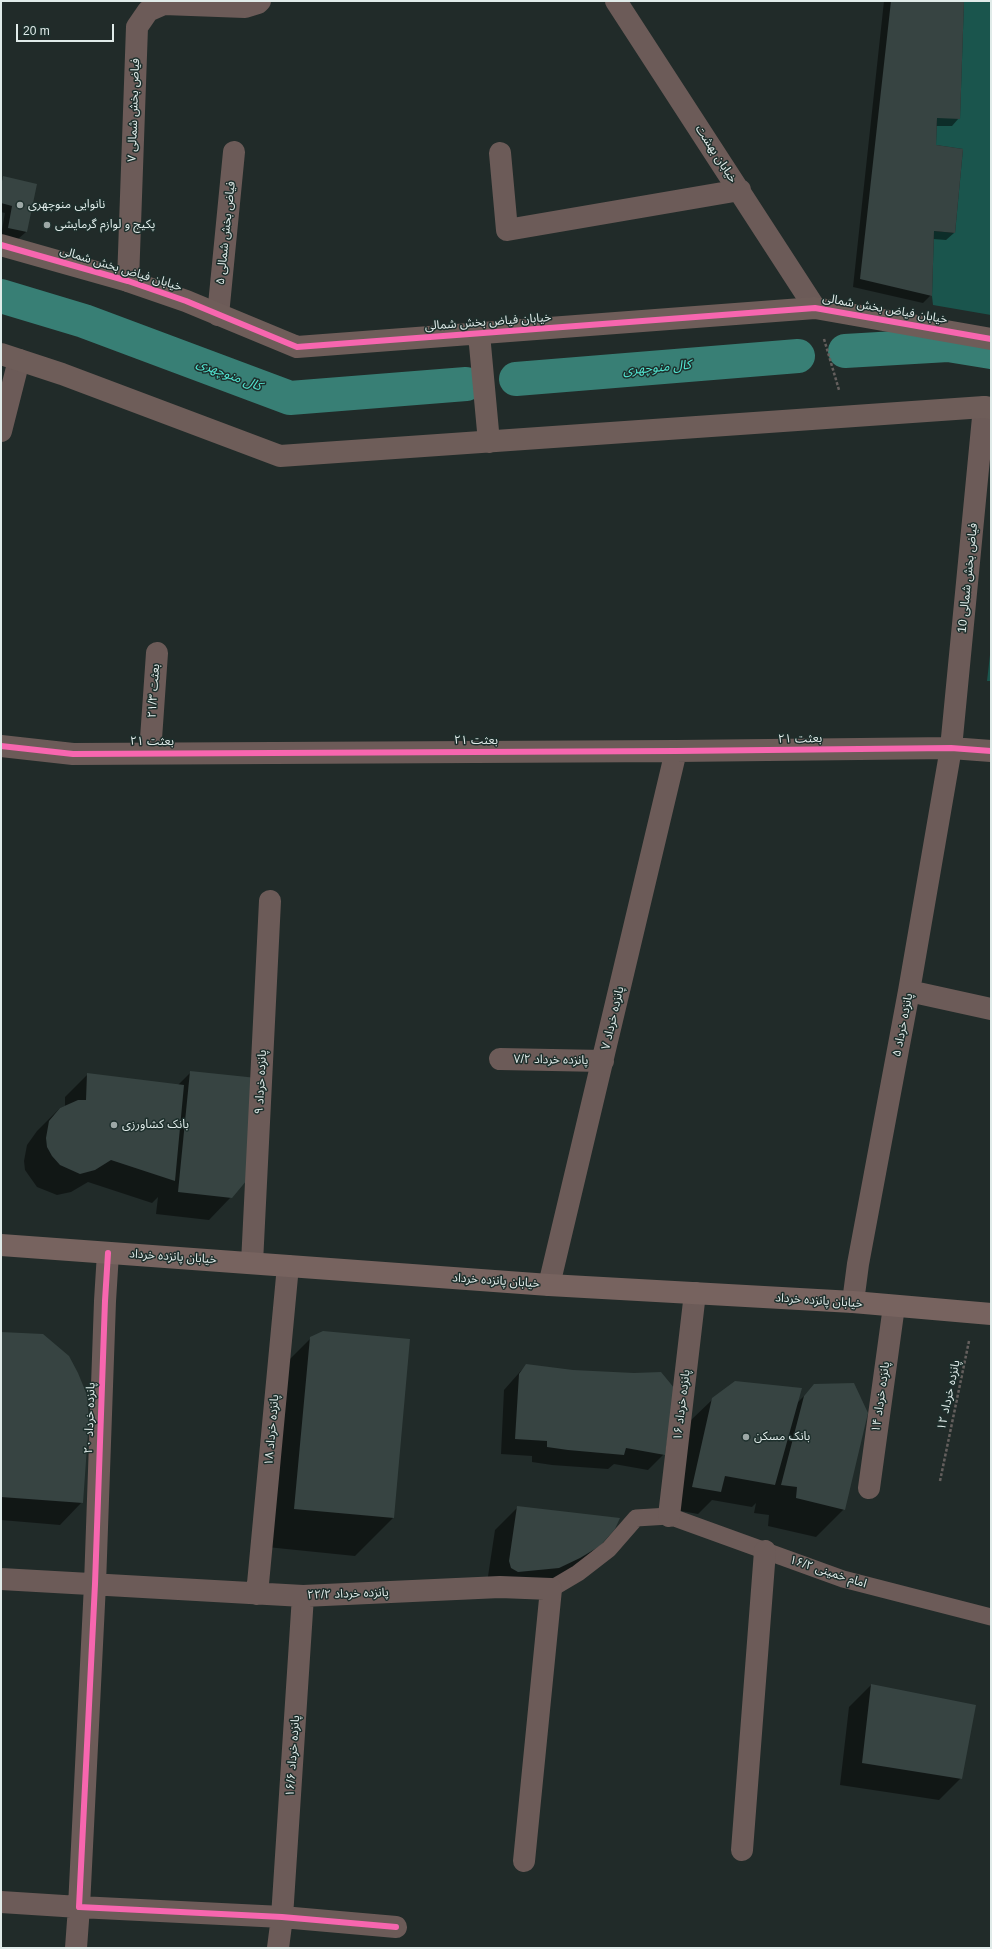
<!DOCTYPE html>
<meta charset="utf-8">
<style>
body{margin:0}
#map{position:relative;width:992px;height:1949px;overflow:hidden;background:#212b29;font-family:Arial,sans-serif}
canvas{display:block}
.frame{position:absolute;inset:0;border:2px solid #e0ebe9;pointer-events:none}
.scale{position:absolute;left:16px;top:24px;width:98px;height:18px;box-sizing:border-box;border:2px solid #e0ebe9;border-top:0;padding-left:5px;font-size:12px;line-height:14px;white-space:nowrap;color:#e0ebe9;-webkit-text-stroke:3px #1d2f2c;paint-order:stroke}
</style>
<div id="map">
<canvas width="992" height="1949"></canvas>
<div class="frame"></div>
<div class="scale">20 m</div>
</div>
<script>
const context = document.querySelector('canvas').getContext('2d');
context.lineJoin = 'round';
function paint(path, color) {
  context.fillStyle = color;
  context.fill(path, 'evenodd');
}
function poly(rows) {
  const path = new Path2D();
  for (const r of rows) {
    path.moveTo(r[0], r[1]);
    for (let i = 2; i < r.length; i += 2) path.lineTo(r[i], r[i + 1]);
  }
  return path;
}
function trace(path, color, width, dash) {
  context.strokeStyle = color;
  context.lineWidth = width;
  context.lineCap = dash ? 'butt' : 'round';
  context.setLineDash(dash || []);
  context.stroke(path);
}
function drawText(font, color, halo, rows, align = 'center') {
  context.font = font + ' Arial,"Noto Sans Arabic",sans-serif';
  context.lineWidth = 3;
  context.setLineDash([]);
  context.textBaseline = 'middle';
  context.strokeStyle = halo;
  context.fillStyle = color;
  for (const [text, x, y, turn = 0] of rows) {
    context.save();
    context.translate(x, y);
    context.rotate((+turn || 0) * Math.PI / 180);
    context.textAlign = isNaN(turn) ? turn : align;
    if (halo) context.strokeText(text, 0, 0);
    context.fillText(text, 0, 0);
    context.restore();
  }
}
paint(poly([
 [964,1,991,1,991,315,933,305,932,296,934,231,955,233,963,149,936,145,937,118,960,118],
 [991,646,991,681,987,681]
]), '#1a554d');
paint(poly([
 [884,1,963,1,959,118,952,126,935,126,935,146,954,233,946,240,933,239,931,295,923,303,853,287],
 [4,177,26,232,18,239,1,235,5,213,1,212,1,180],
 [191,1072,231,1197,209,1220,156,1214,158,1197,152,1203,88,1182,71,1192,57,1195,37,1187,25,1170,24,1161,27,1145,37,1131,60,1108,65,1106,65,1097,88,1074,178,1085],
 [1,1333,82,1502,60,1525,1,1520],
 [311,1338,409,1340,393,1518,355,1556,257,1546,273,1376],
 [526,1365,664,1454,648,1470,614,1464,608,1469,552,1465,532,1462,532,1456,501,1454,504,1390],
 [815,1385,844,1509,816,1537,768,1526,769,1515,754,1513,756,1503,752,1507,712,1500,698,1514,670,1509,690,1421,713,1399,797,1403],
 [518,1507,599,1545,576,1568,536,1590,487,1583,495,1530],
 [871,1685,975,1706,961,1778,939,1800,840,1785,849,1707]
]), '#0007');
trace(poly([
 [1,296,84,321,290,398,466,384],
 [845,351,948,345,991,352],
 [516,379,798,356]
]), '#387f75', 34);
paint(poly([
 [891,1,964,1,960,119,937,118,936,145,963,149,955,233,934,231,932,296,860,279],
 [3,176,37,184,27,232,8,228,12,206,1,203,1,186],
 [190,1071,257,1078,252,1174,232,1198,178,1192],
 [87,1073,184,1085,175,1181,111,1160,95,1170,80,1174,60,1165,52,1156,47,1147,46,1138,49,1121,60,1108,78,1100,86,1100],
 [323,1331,410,1339,394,1518,294,1509,310,1337],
 [1,1332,43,1334,69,1356,78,1373,87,1395,89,1419,83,1503,1,1497],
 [526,1364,573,1370,634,1373,661,1372,675,1389,665,1455,626,1448,624,1455,568,1450,547,1447,547,1441,515,1439,519,1374],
 [735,1381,802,1388,775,1485,725,1476,721,1492,692,1487,712,1398],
 [854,1383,868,1413,845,1510,796,1498,797,1487,781,1485,804,1396,814,1384],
 [517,1506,620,1518,615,1529,600,1546,580,1558,559,1568,518,1572,511,1568,509,1561],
 [871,1684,976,1705,962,1779,862,1763]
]), '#374442');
trace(poly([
 [824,339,839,390],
 [940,1481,969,1341]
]), '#645f5d', 2.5, [3, 2]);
trace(poly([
 [551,1589,578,1573,609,1549,636,1518,669,1516,843,1579,991,1617]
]), '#6c5b58', 17);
trace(poly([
 [616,1,815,308],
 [500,153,507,230,740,190],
 [128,281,137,27,148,11,164,4,245,7,258,3,260,1],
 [218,315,234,152],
 [1,431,19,360],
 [1,746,73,754,676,751,951,748,991,751],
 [150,753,157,653],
 [909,991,991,1009],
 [500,1059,603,1061],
 [108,1253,105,1301,95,1584,79,1907,282,1917,396,1927],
 [252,1263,270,901],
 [549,1285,676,751],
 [853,1302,858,1264,909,991,951,748,984,407],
 [869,1488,894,1306],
 [669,1516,695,1293],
 [1,1579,303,1596,500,1587,551,1589,524,1861],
 [257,1594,288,1266],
 [742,1850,765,1551],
 [1,1902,79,1907,76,1948],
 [278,1948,282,1917,303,1596]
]), '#6c5b58', 22);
trace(poly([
 [1,245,128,281,186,301,297,347,815,308,991,339],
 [479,334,489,442],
 [1,354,62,374,280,456,984,407,991,408]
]), '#6e5d59', 22);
trace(poly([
 [1,1245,549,1285,853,1302,991,1314]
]), '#77635f', 22);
trace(poly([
 [1,245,128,281,186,301,297,347,815,308,991,339],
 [1,746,73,754,676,751,951,748,991,751],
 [108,1253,105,1301,95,1584,79,1907,282,1917,396,1927]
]), '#f766af', 6);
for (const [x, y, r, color] of [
 [20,205,4,"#9da8a6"],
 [47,225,4,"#9da8a6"],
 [114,1125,4,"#9da8a6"],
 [746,1437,4,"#9da8a6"]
]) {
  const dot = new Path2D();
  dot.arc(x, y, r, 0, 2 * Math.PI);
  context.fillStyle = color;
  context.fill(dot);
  trace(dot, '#1d2f2c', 1.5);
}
drawText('12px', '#e0ebe9', '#1d2f2c', [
 ["فیاض بخش شمالی ۷",134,110,-88],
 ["خیابان بهشت",716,154,57],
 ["فیاض بخش شمالی ۵",226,233,-84],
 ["خیابان فیاض بخش شمالی",121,269,17],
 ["خیابان فیاض بخش شمالی",885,309,10],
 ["خیابان فیاض بخش شمالی",488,322,-4],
 ["فیاض بخش شمالی 10",968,578,-84],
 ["بعثت ۲۱/۳",154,691,-86],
 ["بعثت ۲۱",800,739,-1],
 ["بعثت ۲۱",476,741],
 ["بعثت ۲۱",152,742],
 ["پانزده خرداد ۷",613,1018,-77],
 ["پانزده خرداد ۵",903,1025,-79],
 ["پانزده خرداد ۷/۲",551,1060,1],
 ["پانزده خرداد ۹",261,1082,-87],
 ["خیابان پانزده خرداد",173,1257,4],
 ["خیابان پانزده خرداد",496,1281,4],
 ["خیابان پانزده خرداد",819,1301,4],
 ["پانزده خرداد ۱۲",949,1395,-78],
 ["پانزده خرداد ۱۴",881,1397,-82],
 ["پانزده خرداد ۱۶",682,1405,-83],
 ["پانزده خرداد ۲۰",90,1418,-88],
 ["پانزده خرداد ۱۸",272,1430,-85],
 ["امام خمینی ۱۶/۲",828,1572,18],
 ["پانزده خرداد ۲۲/۲",348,1594,-2],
 ["پانزده خرداد ۱۶/۶",293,1756,-86]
]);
drawText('12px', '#e0ebe9', '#1d2f2c', [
 ["نانوایی منوچهری",28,205],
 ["پکیج و لوازم گرمایشی",55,225],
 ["بانک کشاورزی",122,1125],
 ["بانک مسکن",754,1437]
], 'left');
drawText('italic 13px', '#52e5d1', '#1d2f2c', [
 ["کال منوچهری",657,368,-5],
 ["کال منوچهری",229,375,21]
]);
</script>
